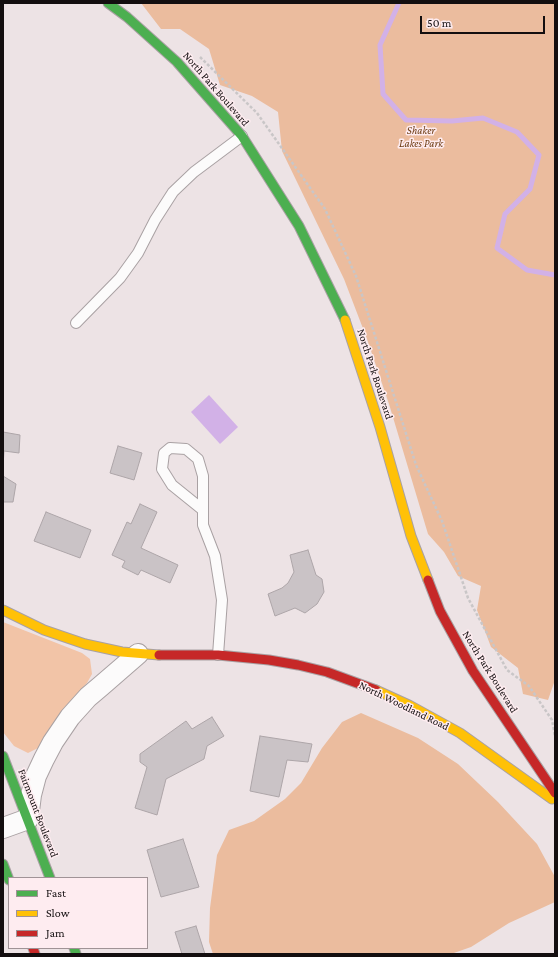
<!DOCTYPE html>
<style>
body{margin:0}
#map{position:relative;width:558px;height:957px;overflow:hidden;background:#ede3e5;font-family:"Crimson Pro",serif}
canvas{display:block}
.frame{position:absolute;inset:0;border:4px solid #130e0f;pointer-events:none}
.legend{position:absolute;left:8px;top:877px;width:140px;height:72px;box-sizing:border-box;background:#feecf0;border:1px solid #a09396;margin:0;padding:5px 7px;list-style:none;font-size:12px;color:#130e0f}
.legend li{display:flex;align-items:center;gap:8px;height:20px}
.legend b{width:20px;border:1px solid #a09396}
.scale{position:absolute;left:420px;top:16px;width:125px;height:18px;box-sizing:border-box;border:2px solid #130e0f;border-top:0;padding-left:5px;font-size:12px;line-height:14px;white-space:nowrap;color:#130e0f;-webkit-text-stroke:3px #feecf0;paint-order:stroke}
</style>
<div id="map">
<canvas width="558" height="957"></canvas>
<div class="frame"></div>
<ul class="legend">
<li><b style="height:5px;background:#4caf50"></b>Fast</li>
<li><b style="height:5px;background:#ffc107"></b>Slow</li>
<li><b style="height:5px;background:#c62828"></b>Jam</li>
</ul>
<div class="scale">50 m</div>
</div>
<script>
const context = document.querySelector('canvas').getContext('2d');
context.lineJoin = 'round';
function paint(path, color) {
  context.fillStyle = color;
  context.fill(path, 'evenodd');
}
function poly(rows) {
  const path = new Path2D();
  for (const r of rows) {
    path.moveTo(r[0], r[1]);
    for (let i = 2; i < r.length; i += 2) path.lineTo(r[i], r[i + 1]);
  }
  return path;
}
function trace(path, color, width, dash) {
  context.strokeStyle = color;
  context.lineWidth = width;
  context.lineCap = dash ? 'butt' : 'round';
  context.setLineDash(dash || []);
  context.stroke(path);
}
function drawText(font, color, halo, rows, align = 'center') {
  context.font = font + ' "Crimson Pro",serif';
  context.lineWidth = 3;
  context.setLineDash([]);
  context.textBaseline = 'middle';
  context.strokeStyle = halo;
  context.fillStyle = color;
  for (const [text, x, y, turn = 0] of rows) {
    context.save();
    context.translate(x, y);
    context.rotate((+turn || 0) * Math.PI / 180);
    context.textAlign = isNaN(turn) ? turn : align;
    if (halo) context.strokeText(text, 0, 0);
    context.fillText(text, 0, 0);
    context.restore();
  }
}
paint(poly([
 [3,622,82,653,90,659,92,674,87,683,64,708,38,748,28,753,14,746,3,732]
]), '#f2c4a7');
paint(poly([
 [141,3,555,3,555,680,548,700,523,694,518,668,491,647,477,610,481,586,458,576,444,552,428,534,389,404,367,339,344,279,282,151,278,112,252,96,220,85,209,49,180,29,161,29],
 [361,713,418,738,458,764,498,802,537,844,555,877,555,902,509,923,471,947,451,954,213,954,209,942,210,908,217,855,229,830,254,821,285,799,301,783,322,748,342,722]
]), '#ebbc9e');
paint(poly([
 [209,395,238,427,220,444,191,412]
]), '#d2b1e7');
trace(poly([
 [399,3,380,45,383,94,406,120,452,121,483,118,517,132,539,155,530,189,505,214,497,248,527,270,555,275]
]), '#d2b1e7', 5);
const building = poly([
 [3,432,20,435,19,453,4,451,3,466,3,432],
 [118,446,142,453,134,480,110,473,118,446],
 [3,476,16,484,13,502,3,502,3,476],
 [140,504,157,512,141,548,178,565,170,583,141,570,138,575,122,567,125,561,112,555,127,522,131,524,140,504],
 [46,512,91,530,80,558,34,541,46,512],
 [308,550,316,575,322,579,324,592,317,604,305,613,295,608,275,616,268,594,282,588,288,583,294,572,290,555,308,550],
 [212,717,224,736,207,746,204,759,166,779,157,815,135,808,147,767,140,762,140,754,186,721,192,729,212,717],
 [260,736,312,744,308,762,287,760,279,797,250,791,260,736],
 [183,839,199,887,161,897,147,850,183,839],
 [196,926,205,954,182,954,175,932,196,926]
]);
paint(building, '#cac3c6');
trace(building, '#ada5a8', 1);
const lane = poly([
 [76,323,120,278,138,253,155,220,173,192,194,172,242,136],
 [203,510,172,485,162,469,164,453,170,448,186,449,198,459,203,476,203,525,215,556,222,600,218,655]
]);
const street = poly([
 [3,828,28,819,31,795,36,776,44,759,53,742,70,717,88,697,101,686,138,654]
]);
const fast = poly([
 [108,3,127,17,177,62,242,136,299,226,345,320],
 [3,756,50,878],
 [3,864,9,880],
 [74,948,76,954]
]);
const slow = poly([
 [345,320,380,427,411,536,428,580],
 [3,610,44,630,85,644,122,652,159,655],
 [376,690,409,705,460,733,552,799]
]);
const jam = poly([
 [428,580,440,611,473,671,555,793],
 [159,655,218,655,269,660,298,665,327,672,376,690],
 [33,948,35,954]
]);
trace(lane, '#a9a1a3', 12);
trace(street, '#a9a1a3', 22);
trace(fast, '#a9a1a3', 11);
trace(slow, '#a9a1a3', 11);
trace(jam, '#a9a1a3', 11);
trace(poly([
 [200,57,257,113,325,209,356,276,416,465,442,521,468,598,507,670,529,686,552,720,555,736]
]), '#c9c6c7', 2.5, [3, 2]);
trace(lane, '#fcfbfb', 10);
trace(street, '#fcfbfb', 20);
trace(fast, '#4caf50', 9);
trace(slow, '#ffc107', 9);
trace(jam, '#c62828', 9);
drawText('11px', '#130e0f', '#feecf0', [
 ["North Park Boulevard",216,89,49],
 ["North Park Boulevard",375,374,72],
 ["North Park Boulevard",490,672,58],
 ["North Woodland Road",404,706,26],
 ["Fairmount Boulevard",38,813,69]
]);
drawText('italic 11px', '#6c3a10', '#feecf0', [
 ["Shaker",421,131],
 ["Lakes Park",421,144]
]);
</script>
